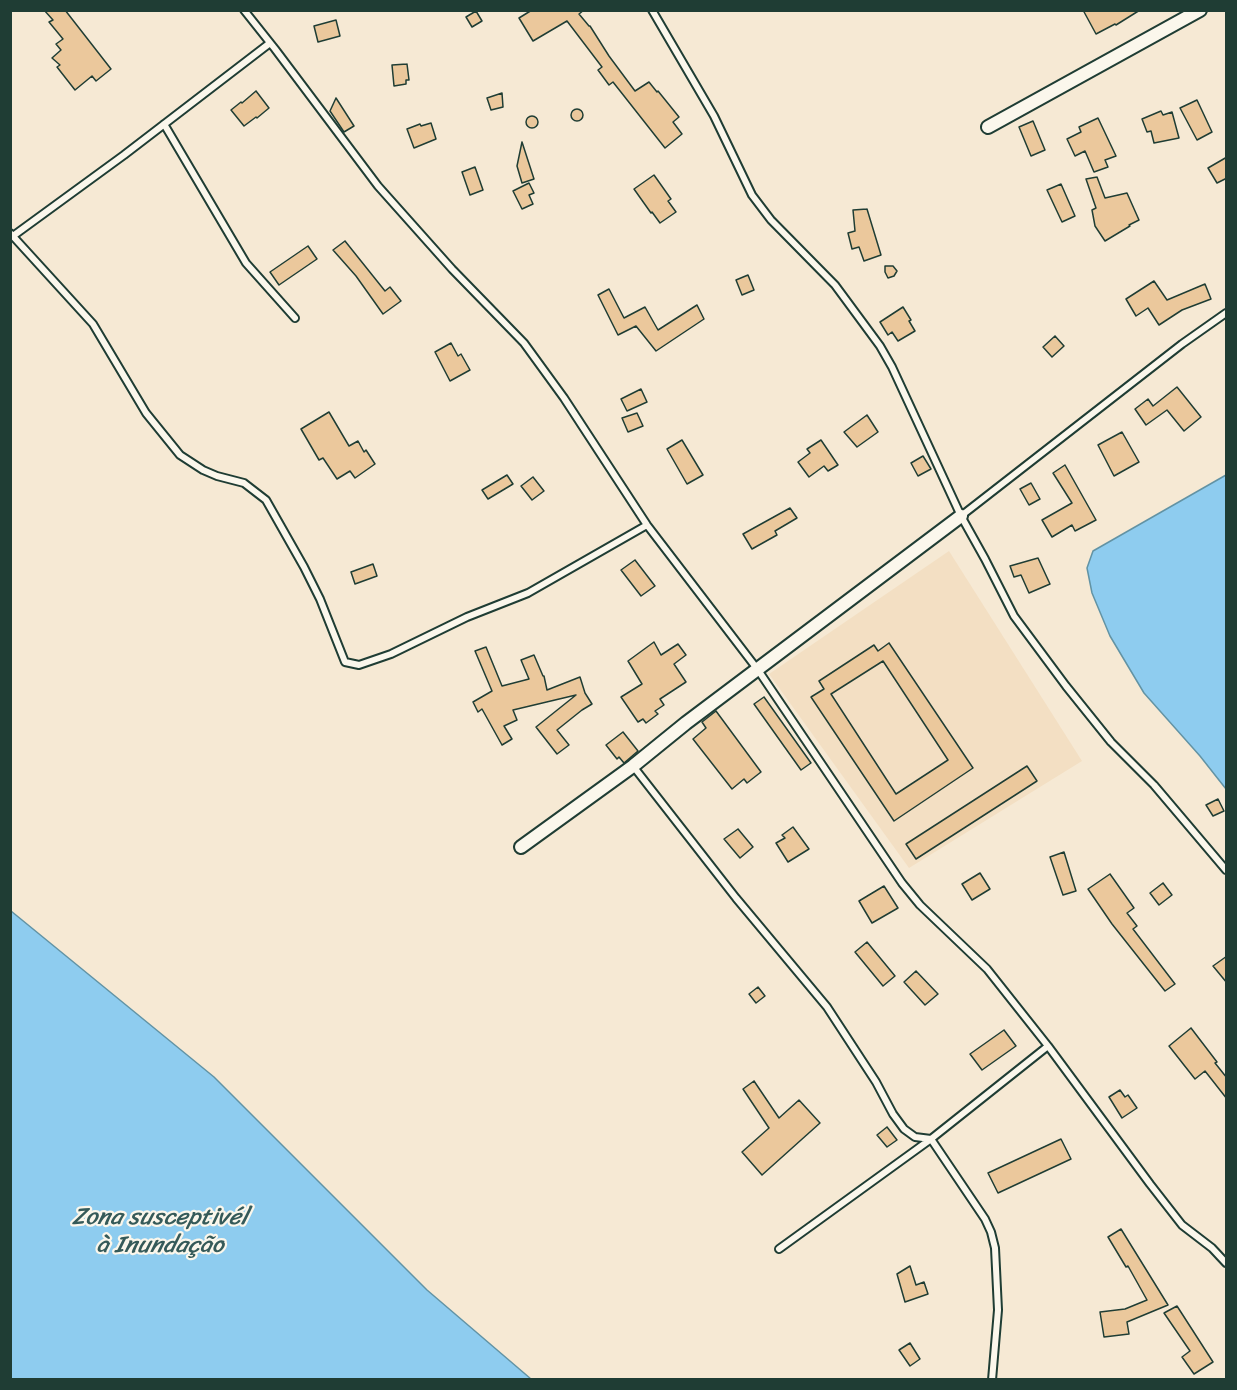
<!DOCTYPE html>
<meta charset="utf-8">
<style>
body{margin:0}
#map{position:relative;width:1237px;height:1390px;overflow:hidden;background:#f6e9d4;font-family:Sriracha,sans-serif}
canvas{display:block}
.frame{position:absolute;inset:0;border:12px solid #1f3d34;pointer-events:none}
</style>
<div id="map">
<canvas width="1237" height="1390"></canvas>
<div class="frame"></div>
</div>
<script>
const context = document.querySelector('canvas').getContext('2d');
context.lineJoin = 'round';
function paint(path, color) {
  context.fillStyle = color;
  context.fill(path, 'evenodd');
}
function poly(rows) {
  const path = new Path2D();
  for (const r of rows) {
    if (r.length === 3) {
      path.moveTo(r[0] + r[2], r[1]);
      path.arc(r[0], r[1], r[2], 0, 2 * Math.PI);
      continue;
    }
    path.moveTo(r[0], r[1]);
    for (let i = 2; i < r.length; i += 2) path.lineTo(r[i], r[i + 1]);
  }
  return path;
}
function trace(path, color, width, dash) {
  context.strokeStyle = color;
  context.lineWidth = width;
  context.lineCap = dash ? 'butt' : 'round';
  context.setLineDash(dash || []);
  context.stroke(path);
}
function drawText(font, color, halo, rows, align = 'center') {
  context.font = font + ' Sriracha,sans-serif';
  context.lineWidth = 4.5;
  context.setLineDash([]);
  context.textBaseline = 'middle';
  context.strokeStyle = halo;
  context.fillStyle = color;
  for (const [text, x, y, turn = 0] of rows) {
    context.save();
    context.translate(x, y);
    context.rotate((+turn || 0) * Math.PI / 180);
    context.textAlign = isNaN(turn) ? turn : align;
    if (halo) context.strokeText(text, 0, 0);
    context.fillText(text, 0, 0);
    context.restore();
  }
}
paint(poly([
 [949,551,1082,761,909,868,769,674]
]), '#f3dfc3');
const water = poly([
 [1226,475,1226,789,1200,756,1144,693,1110,636,1092,593,1087,568,1093,551,1226,475],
 [11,911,214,1077,427,1290,531,1379,11,1379,11,911]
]);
paint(water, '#8eccef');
trace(water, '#6293a4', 1.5);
const building = poly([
 [44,10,65,10,111,69,96,81,92,76,75,90,57,67,60,65,52,58,61,50,56,44,63,39,49,22,53,20,44,10],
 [532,10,584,10,579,14,589,26,590,26,609,56,635,91,649,82,657,92,658,91,679,117,673,122,682,134,665,148,613,82,609,85,598,70,602,67,567,21,533,41,519,18,532,10],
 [1083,10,1140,10,1116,25,1115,24,1096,34,1083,10],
 [476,11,482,21,472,27,466,17,476,11],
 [336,20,340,36,318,42,314,26,336,20],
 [407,64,409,80,406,80,406,84,394,86,392,65,407,64],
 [256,91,269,108,257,118,256,117,244,126,231,110,241,102,242,103,256,91],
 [502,93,503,107,491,110,487,98,502,93],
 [336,98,354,126,344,132,330,111,336,98],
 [1197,100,1212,132,1197,140,1180,108,1197,100],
 [577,115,6],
 [1161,111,1163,115,1172,112,1179,138,1154,143,1151,131,1147,132,1142,119,1161,111],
 [532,122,6],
 [1098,118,1116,156,1105,160,1108,167,1094,172,1085,151,1075,156,1067,139,1081,132,1079,127,1098,118],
 [1033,121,1045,150,1031,156,1019,127,1033,121],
 [431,123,436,139,414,148,407,129,420,124,421,126,431,123],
 [522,142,534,179,522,183,517,166,522,142],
 [1227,157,1227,178,1217,183,1208,168,1227,157],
 [475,167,483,190,470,195,462,172,475,167],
 [654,175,671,199,668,201,676,212,660,223,652,212,651,213,634,189,654,175],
 [1097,177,1105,198,1127,193,1139,220,1129,225,1130,226,1105,241,1095,226,1092,210,1096,208,1086,179,1097,177],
 [529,183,534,193,529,195,533,204,522,209,513,191,529,183],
 [1061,184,1075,216,1062,222,1047,190,1061,184],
 [867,209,881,255,864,261,859,247,852,249,848,233,855,231,853,210,867,209],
 [345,241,385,291,390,287,401,301,383,314,356,276,333,250,345,241],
 [308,246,317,259,279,285,270,272,308,246],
 [885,266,893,266,897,271,894,276,888,278,885,272,885,266],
 [748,275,754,290,742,295,736,280,748,275],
 [1154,281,1167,300,1205,284,1211,299,1182,310,1159,325,1148,308,1136,316,1126,299,1154,281],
 [609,289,624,318,645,307,658,330,697,305,704,319,656,351,636,326,618,335,598,295,609,289],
 [903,307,911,320,909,321,915,331,898,341,892,332,888,335,880,322,903,307],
 [1055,336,1064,346,1052,357,1043,347,1055,336],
 [451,343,458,356,461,354,470,370,450,381,435,352,451,343],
 [1177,387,1201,417,1184,431,1167,410,1146,425,1135,409,1148,399,1153,406,1177,387],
 [641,389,647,402,627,411,621,399,641,389],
 [329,412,349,446,358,441,364,452,366,450,375,464,355,478,350,471,337,479,323,458,319,460,301,429,329,412],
 [637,413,643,426,628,432,622,418,637,413],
 [867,415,878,432,857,447,844,432,867,415],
 [1122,432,1139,462,1114,476,1098,445,1122,432],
 [682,440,703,475,687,484,667,449,682,440],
 [821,440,838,465,828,471,824,466,809,477,798,462,810,453,807,449,821,440],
 [923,456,931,469,918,476,911,463,923,456],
 [1065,465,1096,520,1075,531,1072,525,1052,537,1042,520,1072,503,1053,473,1065,465],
 [507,475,513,484,488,499,482,490,507,475],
 [533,477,544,491,532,500,521,486,533,477],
 [1031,483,1040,499,1029,505,1020,489,1031,483],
 [790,508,797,518,775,531,777,535,752,549,743,534,790,508],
 [1038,558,1050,584,1029,593,1021,575,1014,577,1010,566,1038,558],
 [635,560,655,586,641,596,621,570,635,560],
 [373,564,377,576,355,584,351,572,373,564],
 [654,642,661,655,678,644,686,655,674,664,686,682,660,699,664,705,655,711,658,714,646,723,643,719,638,722,621,697,642,684,628,661,654,642],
 [889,643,973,768,894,821,811,697,824,689,819,681,874,645,878,651,889,643],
 [883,661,948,760,896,794,831,694,883,661],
 [486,647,502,686,529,679,521,660,534,655,543,676,544,676,547,690,580,677,585,693,592,704,582,710,557,730,569,745,557,754,536,727,576,695,513,710,517,720,504,726,512,739,502,745,482,709,478,712,473,702,492,691,475,651,486,647],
 [764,697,811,763,801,770,754,704,764,697],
 [716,711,761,772,747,783,744,779,732,789,693,739,706,728,702,722,716,711],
 [623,732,638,751,624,763,619,757,617,759,606,745,623,732],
 [1027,766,1037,781,916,859,906,844,1027,766],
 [1218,799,1224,811,1213,816,1206,805,1218,799],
 [793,827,809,849,788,862,776,843,785,838,782,835,793,827],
 [738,829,753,847,740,858,724,839,738,829],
 [1064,852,1076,891,1063,895,1050,857,1064,852],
 [980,873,990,889,972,900,962,884,980,873],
 [1110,874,1134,908,1127,913,1137,926,1133,929,1175,984,1165,991,1112,924,1088,889,1110,874],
 [1163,883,1172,895,1159,905,1150,893,1163,883],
 [884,886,898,908,872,923,859,901,884,886],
 [867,942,895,976,883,986,855,952,867,942],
 [1227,956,1227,983,1213,966,1227,956],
 [916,971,938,994,925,1005,904,982,916,971],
 [758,987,765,996,756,1003,749,994,758,987],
 [1191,1028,1217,1062,1215,1063,1227,1078,1227,1099,1205,1071,1195,1079,1169,1046,1191,1028],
 [1004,1030,1016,1046,982,1070,970,1054,1004,1030],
 [754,1081,779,1118,799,1100,820,1123,762,1175,742,1152,769,1128,743,1089,754,1081],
 [1120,1090,1125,1097,1128,1095,1137,1108,1122,1118,1109,1097,1120,1090],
 [887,1127,897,1140,887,1147,877,1135,887,1127],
 [1061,1139,1071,1159,998,1193,988,1173,1061,1139],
 [1121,1229,1168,1305,1127,1322,1129,1334,1104,1337,1100,1312,1125,1309,1147,1300,1128,1266,1126,1267,1108,1237,1121,1229],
 [910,1266,916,1285,924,1282,928,1294,905,1302,897,1274,910,1266],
 [1177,1306,1213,1362,1194,1374,1182,1357,1190,1351,1164,1313,1177,1306],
 [910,1343,920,1359,910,1366,899,1350,910,1343]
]);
paint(building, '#ebc89c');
trace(building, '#1f3d34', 1.5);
const lane = poly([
 [244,10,275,49,378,186,452,269,524,343,564,398,647,525,758,670,902,883,920,905,987,969,1048,1046,1150,1184,1182,1225,1212,1248,1226,1263],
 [652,10,714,116,752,195,771,220,835,285,880,346,892,367,961,516,985,559,1014,616,1066,686,1111,742,1154,785,1226,870],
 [164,124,246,263,295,318],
 [10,233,93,324,146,413,180,455,203,470,217,476,244,483,266,500,304,567,320,599,345,662,359,665,391,654,467,617,528,593,647,525],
 [13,236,124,155,270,43],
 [961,516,1182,344,1226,313],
 [633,766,736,898,827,1007,876,1082,893,1114,904,1129,915,1137,931,1139,985,1219,991,1232,995,1248,998,1310,992,1380],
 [779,1249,931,1139,1048,1046]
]);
const street = poly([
 [988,127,1200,10],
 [521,847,633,766,686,723,961,516]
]);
trace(lane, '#1f3d34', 10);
trace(street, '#1f3d34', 16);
trace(lane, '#fbf7ec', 6);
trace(street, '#fbf7ec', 12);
drawText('italic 24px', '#355a59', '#fbf7ec', [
 ["Zona susceptivél",160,1218],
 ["à Inundação",160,1246]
]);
</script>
